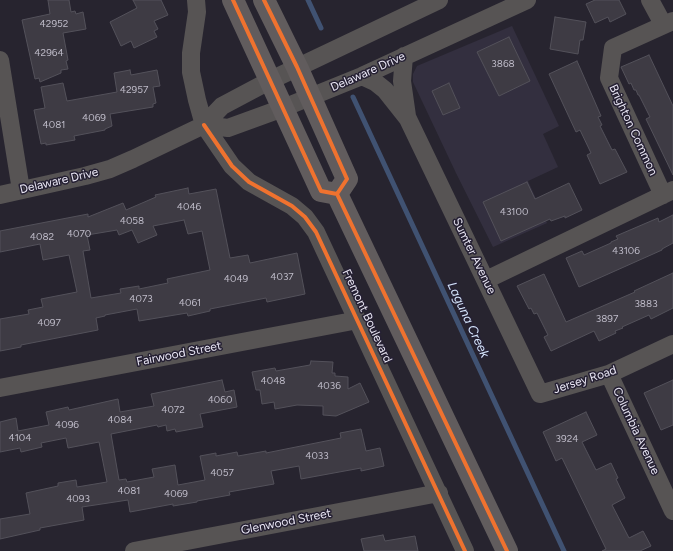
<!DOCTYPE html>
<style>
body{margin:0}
canvas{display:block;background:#27242f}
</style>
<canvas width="673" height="551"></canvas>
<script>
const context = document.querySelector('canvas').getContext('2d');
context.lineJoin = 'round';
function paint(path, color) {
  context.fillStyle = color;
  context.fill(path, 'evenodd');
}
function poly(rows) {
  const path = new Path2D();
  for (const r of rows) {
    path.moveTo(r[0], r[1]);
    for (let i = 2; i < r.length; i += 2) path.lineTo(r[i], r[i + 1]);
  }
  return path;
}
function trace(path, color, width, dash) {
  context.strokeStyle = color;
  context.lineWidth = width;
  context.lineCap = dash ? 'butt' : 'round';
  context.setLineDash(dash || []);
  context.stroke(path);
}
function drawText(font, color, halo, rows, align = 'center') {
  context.font = font + ' Figtree,sans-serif';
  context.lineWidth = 3;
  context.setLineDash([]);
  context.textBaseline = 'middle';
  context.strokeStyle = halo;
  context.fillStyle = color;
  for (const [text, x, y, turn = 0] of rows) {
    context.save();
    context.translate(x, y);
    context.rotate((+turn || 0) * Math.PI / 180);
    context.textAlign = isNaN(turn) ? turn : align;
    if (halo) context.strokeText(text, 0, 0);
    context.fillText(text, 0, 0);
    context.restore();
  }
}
paint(poly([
 [512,26,559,126,543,134,558,167,528,181,547,223,493,247,456,173,413,82,413,74,417,66]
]), '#332f3f');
trace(poly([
 [308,0,321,28],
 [353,97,564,551]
]), '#405272', 5);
const building = poly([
 [48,0,69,0,71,12,75,11,76,14,83,12,86,29,63,33,68,60,66,61,68,69,61,70,61,73,40,82,39,78,35,79,22,20,50,14,48,0],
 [133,0,161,0,168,15,154,21,158,29,154,31,157,37,134,48,131,41,121,46,110,22,137,8,133,0],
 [595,0,619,0,626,14,610,22,608,17,595,23,586,4,595,0],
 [555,17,586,22,583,40,580,40,578,54,550,49,555,17],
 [509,37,530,81,499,96,477,52,509,37],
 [649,55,673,106,673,175,646,119,650,117,639,95,638,95,636,90,634,90,631,83,629,84,621,67,649,55],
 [577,61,601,116,598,117,602,125,600,126,612,150,615,149,627,172,600,184,587,155,591,153,580,130,576,132,549,74,577,61],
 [130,70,131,75,157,70,160,86,153,87,156,103,153,104,153,107,110,114,112,126,105,129,105,130,74,136,75,140,46,145,46,143,41,144,34,110,45,108,41,87,63,83,67,101,117,92,114,73,130,70],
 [449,83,460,108,443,115,432,91,449,83],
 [527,182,535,199,569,183,582,210,565,218,565,216,551,221,550,219,501,241,483,202,527,182],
 [188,188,189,194,216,189,230,258,248,255,250,263,297,253,305,294,267,302,266,298,210,309,210,311,188,316,187,313,139,321,137,309,105,315,105,316,96,318,98,330,21,345,21,347,0,351,0,319,29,314,28,310,43,307,41,299,77,292,69,255,43,260,40,244,0,252,0,231,88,214,88,217,123,203,126,210,156,197,155,195,188,188],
 [184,220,188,234,202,231,210,270,167,279,168,283,139,289,139,286,120,289,121,293,91,298,83,251,90,250,87,235,117,230,119,235,132,230,138,243,157,235,153,226,184,220],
 [673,215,673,243,662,249,662,250,579,287,566,258,582,251,584,255,611,243,611,242,618,239,616,236,658,218,659,222,673,215],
 [673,273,673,308,651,319,649,315,622,327,623,328,615,331,616,333,599,341,594,331,551,351,544,337,548,335,537,313,534,314,531,308,529,309,517,286,544,274,566,322,635,292,634,291,673,273],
 [311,361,333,362,332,373,335,373,335,376,348,377,348,389,360,383,369,402,336,416,323,415,323,406,297,405,275,409,274,402,262,404,260,390,256,390,252,372,275,368,276,371,310,365,311,361],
 [222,380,225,392,234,390,237,407,200,414,203,427,176,432,175,429,167,431,166,425,158,427,157,425,111,434,119,480,126,479,127,482,154,477,152,469,175,465,178,485,205,480,200,456,216,453,216,456,237,452,238,456,266,451,266,453,341,438,340,433,361,429,366,451,380,448,384,466,361,471,361,468,301,479,299,466,271,471,274,484,229,492,230,495,197,501,197,502,173,506,173,504,130,512,128,500,82,507,84,520,40,528,40,530,0,539,0,519,30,514,26,493,58,486,58,483,76,480,77,487,107,482,99,442,68,448,66,438,41,443,42,447,21,452,20,448,0,452,0,422,16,418,18,431,49,425,46,412,68,407,69,410,118,399,120,412,154,406,151,394,222,380],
 [673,380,673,425,661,430,644,393,673,380],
 [586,412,597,435,582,442,596,470,611,463,618,478,616,479,625,498,612,505,629,538,643,531,651,546,640,551,602,551,606,549,562,458,556,461,543,432,586,412],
 [383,535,385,541,415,536,418,551,364,551,361,539,383,535]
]);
paint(building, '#3e3b44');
trace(building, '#53515a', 1);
trace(poly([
 [196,0,197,12,191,53,191,72,197,100,204,125,232,166,249,182,292,206,305,217,316,232,465,551],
 [650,0,663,24],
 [404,56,402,81,407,116],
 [0,60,21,190],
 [362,76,375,82,385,90,408,119,540,394,609,374,673,344],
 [204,125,228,128,283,108,362,76,527,0],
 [0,195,85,176,110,169,133,159,204,125,222,106,271,80,439,0],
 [663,195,609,78,613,48,673,21],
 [486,280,673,190],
 [609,374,673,511],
 [0,388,358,320],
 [134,551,439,493]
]), '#575454', 18);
trace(poly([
 [233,0,321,191,337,194],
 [264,0,297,67,347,179,337,194],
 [337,194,507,551]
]), '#615c5d', 22);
trace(poly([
 [233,0,321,191,337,194],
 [264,0,297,67,347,179,337,194],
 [204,125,232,166,249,182,292,206,305,217,316,232,465,551],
 [337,194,507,551]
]), '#ef722f', 4);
drawText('10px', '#bebbc8', null, [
 ["42952",54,24],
 ["42964",49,53],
 ["3868",503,64],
 ["42957",134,90],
 ["4069",94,118],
 ["4081",54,125],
 ["4046",189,207],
 ["43100",514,212],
 ["4058",132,221],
 ["4070",79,234],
 ["4082",42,237],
 ["43106",626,251],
 ["4037",282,277],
 ["4049",236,279],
 ["4073",141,299],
 ["4061",190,303],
 ["3883",646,304],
 ["3897",607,319],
 ["4097",49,323],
 ["4048",273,381],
 ["4036",329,386],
 ["4060",220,400],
 ["4072",173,410],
 ["4084",120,420],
 ["4096",67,425],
 ["4104",20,438],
 ["3924",567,439],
 ["4033",317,456],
 ["4057",222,473],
 ["4081",129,491],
 ["4069",176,494],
 ["4093",78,499]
]);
drawText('12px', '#e9e6f4', '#252033', [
 ["Delaware Drive",368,72,-24],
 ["Brighton Common",633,130,65],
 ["Delaware Drive",59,181,-13],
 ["Sumter Avenue",474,256,64],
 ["Fremont Boulevard",367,316,65],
 ["Fairwood Street",179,354,-11],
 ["Jersey Road",585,380,-18],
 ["Columbia Avenue",636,431,65],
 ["Glenwood Street",286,522,-11]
]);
drawText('italic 13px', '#d3e3fa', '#252033', [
 ["Laguna Creek",468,320,65]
]);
</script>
